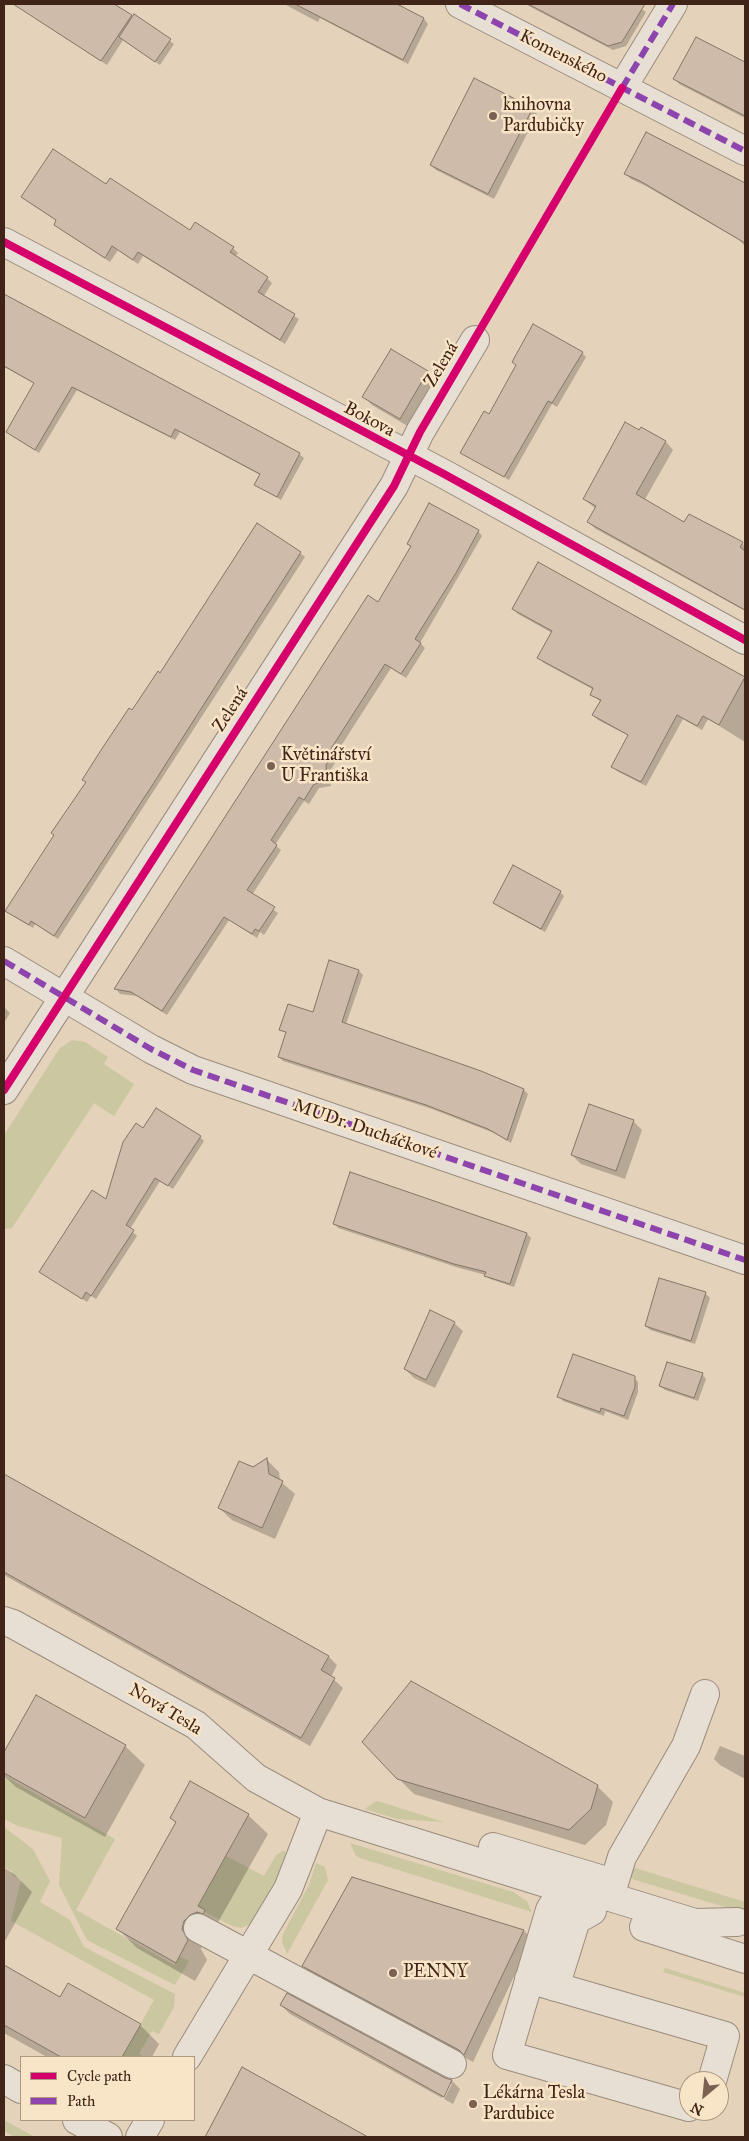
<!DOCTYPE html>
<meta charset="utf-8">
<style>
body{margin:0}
#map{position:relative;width:749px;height:2141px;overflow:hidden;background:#e4d2ba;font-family:"IM FELL Great Primer",serif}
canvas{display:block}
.frame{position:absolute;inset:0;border:5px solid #412418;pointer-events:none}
.legend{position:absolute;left:20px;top:2056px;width:175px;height:65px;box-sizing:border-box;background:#f8e4c7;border:1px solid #af9781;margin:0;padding:6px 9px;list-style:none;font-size:15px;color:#412418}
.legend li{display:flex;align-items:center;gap:10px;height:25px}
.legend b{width:25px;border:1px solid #af9781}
.north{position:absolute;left:679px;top:2071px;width:50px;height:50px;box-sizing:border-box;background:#f8e4c7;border:1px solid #af9781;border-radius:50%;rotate:208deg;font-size:14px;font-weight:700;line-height:20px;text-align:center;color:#412418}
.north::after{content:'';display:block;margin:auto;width:18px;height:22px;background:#7a6151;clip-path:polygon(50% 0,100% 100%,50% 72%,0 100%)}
</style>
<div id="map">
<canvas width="749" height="2141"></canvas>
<div class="frame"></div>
<ul class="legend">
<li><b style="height:6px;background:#d6006c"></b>Cycle path</li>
<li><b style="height:6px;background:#8e44ad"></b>Path</li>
</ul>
<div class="north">N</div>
</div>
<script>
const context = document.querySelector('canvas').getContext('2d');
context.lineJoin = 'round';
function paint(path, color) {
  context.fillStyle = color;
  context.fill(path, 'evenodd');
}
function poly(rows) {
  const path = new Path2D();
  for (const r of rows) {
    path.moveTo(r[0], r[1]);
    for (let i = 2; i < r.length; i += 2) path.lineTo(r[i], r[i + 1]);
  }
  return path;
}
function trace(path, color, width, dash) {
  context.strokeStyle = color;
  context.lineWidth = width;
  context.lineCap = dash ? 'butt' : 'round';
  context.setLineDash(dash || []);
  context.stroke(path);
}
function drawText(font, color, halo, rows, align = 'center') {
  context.font = font + ' "IM FELL Great Primer",serif';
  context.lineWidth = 5;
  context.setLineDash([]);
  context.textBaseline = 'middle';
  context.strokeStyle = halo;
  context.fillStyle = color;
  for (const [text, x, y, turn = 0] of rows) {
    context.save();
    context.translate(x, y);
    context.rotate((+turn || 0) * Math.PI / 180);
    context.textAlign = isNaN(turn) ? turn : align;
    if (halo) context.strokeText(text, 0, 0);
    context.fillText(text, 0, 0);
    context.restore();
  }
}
paint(poly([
 [72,1040,85,1042,108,1057,104,1064,134,1084,114,1116,94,1103,12,1228,5,1229,4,1228,4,1135,60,1048],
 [4,1776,115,1839,76,1910,174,1965,179,1956,189,1961,175,1985,87,1940,59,1885,62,1838,18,1826,4,1819],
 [376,1801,381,1802,444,1822,397,1819,365,1809],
 [4,1827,33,1849,50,1881,40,1902,70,1920,84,1947,175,1994,174,2007,159,2034,152,2031,139,2054,144,2057,122,2057,154,2000,11,1921,21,1880,12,1875,13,1872,4,1867],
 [350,1843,513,1892,527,1901,532,1912,360,1858,356,1856],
 [283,1851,286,1852,277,1879,258,1915,249,1925,241,1928,232,1926,197,1908,226,1856,264,1876,276,1855],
 [316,1863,325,1867,328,1880,287,1954,282,1942,283,1934,309,1885],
 [632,1867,745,1902,745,1913,632,1879,630,1876],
 [665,1968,745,1993,745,1997,663,1972],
 [4,2120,35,2137,14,2137,4,2131]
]), '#cbc7a0');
paint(poly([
 [39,4,112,4,133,18,134,16,174,44,160,65,123,40,107,65,36,19,32,15],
 [284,4,395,4,424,19,428,24,408,64,320,18,318,22],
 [525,4,634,4,646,12,626,46,613,50],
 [696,39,745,63,745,118,679,84,675,79],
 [532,109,537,114,494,199,436,170,431,165],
 [646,134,745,185,745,246,739,240,646,186,631,179,626,174],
 [106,185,191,232,233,248,238,253,235,257,267,278,272,283,263,297,299,319,285,344,143,256,138,264,118,250,110,262,60,229,55,225,57,221,27,201],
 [4,295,299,454,304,458,281,500,256,485,260,475,180,432,175,440,77,390,39,453,12,436,8,432,35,384,4,367],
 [582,353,586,357,557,407,552,404,509,480,462,452,490,416],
 [427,372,436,380,409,427,372,405,364,397],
 [641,428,666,442,673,450,644,501,685,524,742,543,745,547,745,611,596,529,588,522,596,509,584,499],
 [478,531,482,536,420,643,425,648,406,678,391,668,332,760,335,763,330,771,331,786,319,788,309,804,304,801,275,845,281,850,252,895,278,913,264,935,260,932,257,938,229,920,167,1015,137,996,120,994,116,989,378,604,412,547,408,544],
 [300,553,305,557,58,939,35,924,33,928,11,915,7,911,87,783,84,780,160,674],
 [513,609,641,622,745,679,745,742,708,719,702,730,683,719,646,786,617,771,613,766,629,736,598,720,593,715,601,702,591,694,594,690,544,663,539,658,552,633,518,614],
 [560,892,564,896,545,932,499,907,495,903],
 [330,962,359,971,363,975,346,1024,481,1072,524,1090,528,1094,511,1143,494,1133,432,1109,283,1061,279,1057,287,1034,280,1029,314,1014],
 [4,1007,10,1013,4,1023],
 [633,1121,642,1130,625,1179,581,1164,572,1155],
 [200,1137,204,1141,173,1189,160,1181,130,1229,137,1236,96,1299,91,1296,87,1302,40,1271,106,1201],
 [351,1174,527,1234,531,1238,514,1287,490,1279,486,1275,459,1268,338,1228,334,1223],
 [660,1280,706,1294,710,1298,695,1344,650,1330,646,1326],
 [454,1323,463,1331,435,1388,414,1378,405,1369],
 [702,1374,706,1379,698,1401,665,1390,660,1386],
 [634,1378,638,1382,638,1392,628,1420,605,1411,604,1416,563,1401,559,1396],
 [267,1460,279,1472,280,1481,295,1494,275,1539,232,1520,219,1508,253,1469],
 [4,1475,329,1657,337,1665,331,1677,343,1688,310,1746,4,1575],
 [36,1696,125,1746,145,1765,105,1837,16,1787,4,1776,4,1755],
 [720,1746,745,1756,745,1779,720,1765,714,1759],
 [398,1778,597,1786,613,1802,606,1825,585,1845,414,1794],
 [248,1815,268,1834,217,1924,203,1940,201,1949,207,1960,195,1981,137,1948,118,1929,177,1824,171,1818],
 [4,1868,13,1873,32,1892,4,1943],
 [352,1879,524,1931,532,1939,473,2062,312,1974,303,1966],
 [4,1967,61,1999,140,2025,159,2044,152,2057,47,2057,4,2033],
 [281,2005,452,2081,460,2089,453,2104,444,2099,452,2084,449,2084,442,2098,290,2014],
 [243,2069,365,2137,207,2137]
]), '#0003');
const building = poly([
 [13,4,114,4,132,15,101,61,13,4],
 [295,4,397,4,424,18,403,60,295,4],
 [528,4,645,4,622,42,608,46,528,4],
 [134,14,171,39,155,62,119,37,134,14],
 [696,37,745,62,745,116,673,79,696,37],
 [474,78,533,108,488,194,430,165,474,78],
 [646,132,745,183,745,243,640,181,624,174,646,132],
 [53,149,106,184,110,178,190,230,195,222,234,247,230,252,268,277,258,292,295,314,280,340,138,252,133,260,112,246,105,258,54,225,56,220,21,197,53,149],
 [4,294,300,453,277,497,254,485,260,474,175,429,171,437,72,387,35,450,6,432,34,383,4,366,4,294],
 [533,324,583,352,552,403,548,401,504,477,460,453,484,411,489,414,516,365,512,362,533,324],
 [391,349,428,371,400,419,362,397,391,349],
 [625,422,639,430,641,427,666,441,636,494,684,522,689,514,743,542,740,547,745,551,745,610,587,522,596,506,583,499,625,422],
 [429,503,479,530,456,573,415,639,421,643,401,674,385,664,327,755,331,757,326,765,327,782,314,784,304,800,299,797,271,840,277,845,247,890,275,907,259,931,255,929,252,934,224,917,162,1011,131,992,114,989,368,595,378,602,411,546,407,544,429,503],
 [257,523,301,552,155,781,54,936,31,921,29,925,5,911,54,835,51,833,86,782,82,780,103,747,129,708,132,710,158,671,160,673,257,523],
 [538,562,745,677,719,725,703,716,697,726,677,715,641,782,611,767,628,735,592,715,601,700,590,695,593,688,537,658,552,631,512,609,538,562],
 [513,865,561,891,541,929,493,903,513,865],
 [329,960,359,970,342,1022,481,1071,524,1089,507,1140,488,1129,426,1105,278,1057,286,1032,279,1030,288,1004,313,1012,329,960],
 [589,1104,634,1120,616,1171,571,1155,589,1104],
 [156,1108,201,1136,168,1186,155,1178,126,1225,134,1230,91,1296,86,1292,82,1299,39,1272,92,1190,106,1199,123,1142,136,1123,143,1128,156,1108],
 [350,1172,527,1233,510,1284,484,1276,486,1272,454,1264,333,1224,350,1172],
 [659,1278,706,1292,691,1341,645,1326,659,1278],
 [430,1310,455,1322,426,1380,404,1369,430,1310],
 [573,1354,635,1376,635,1387,624,1416,601,1408,600,1412,557,1397,573,1354],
 [667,1362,703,1373,694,1398,659,1386,667,1362],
 [267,1458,269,1474,283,1481,262,1528,218,1508,239,1461,253,1467,267,1458],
 [4,1474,329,1656,321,1670,335,1678,301,1738,4,1572,4,1474],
 [411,1681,598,1785,591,1809,569,1830,397,1779,362,1742,411,1681],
 [36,1695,126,1745,85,1818,4,1773,4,1752,36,1695],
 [190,1781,249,1814,198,1906,205,1910,203,1914,197,1912,190,1915,184,1921,182,1929,188,1940,176,1963,116,1929,176,1822,170,1818,190,1781],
 [352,1877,524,1930,464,2055,459,2050,302,1966,352,1877],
 [4,1965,60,1997,68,1983,141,2024,122,2057,61,2057,4,2025,4,1965],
 [287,1993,445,2078,452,2080,444,2097,280,2005,287,1993],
 [242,2067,368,2137,205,2137,242,2067]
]);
paint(building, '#cfbbaa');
trace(building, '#837668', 1);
const minor = poly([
 [460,4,745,151],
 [622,88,673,4],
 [4,242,444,474,745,640],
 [4,961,151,1049,193,1070,745,1260],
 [4,1090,394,486,420,432,475,340],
 [4,1621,13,1624,196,1725,256,1778,318,1812,571,1891,584,1890,597,1893,695,1923,737,1922],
 [493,1847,610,1882],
 [614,1883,622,1857,686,1746,705,1694],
 [571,1891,555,1902,550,1910,507,2055,689,2107],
 [644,1927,745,1959],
 [198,1928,452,2064],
 [529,1979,725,2036,712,2081],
 [555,1987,576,1920,592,1911],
 [187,2057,288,1889,318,1812],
 [4,2079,21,2089],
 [77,2120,108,2137],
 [140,2137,150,2120]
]);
trace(minor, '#9a8c7e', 30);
trace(minor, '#e7dfd3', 28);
trace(poly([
 [460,4,745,151],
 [622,88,673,4],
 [4,961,151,1049,193,1070,745,1260]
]), '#8e44ad', 6, [12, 6]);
trace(poly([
 [4,242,444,474,745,640],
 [4,1090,394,486,420,432,622,88]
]), '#d6006c', 8);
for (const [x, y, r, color] of [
 [493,116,5,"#7a6151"],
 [271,766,5,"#7a6151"],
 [393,1973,5,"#7a6151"],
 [473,2104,5,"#7a6151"]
]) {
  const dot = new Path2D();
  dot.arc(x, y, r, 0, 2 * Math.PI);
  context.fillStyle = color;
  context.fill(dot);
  trace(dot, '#f8e4c7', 2);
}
drawText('18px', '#412418', '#f8e4c7', [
 ["Komenského",563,57,27],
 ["Zelená",442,365,-59],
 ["Bokova",369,420,28],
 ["Zelená",231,710,-57],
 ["MUDr. Ducháčkové",365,1130,19],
 ["Nová Tesla",165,1710,31]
]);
drawText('18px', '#412418', '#f8e4c7', [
 ["knihovna",503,106],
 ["Pardubičky",503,127],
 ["Květinářství",281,756],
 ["U Františka",281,777],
 ["PENNY",403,1973],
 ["Lékárna Tesla",483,2094],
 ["Pardubice",483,2115]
], 'left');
</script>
